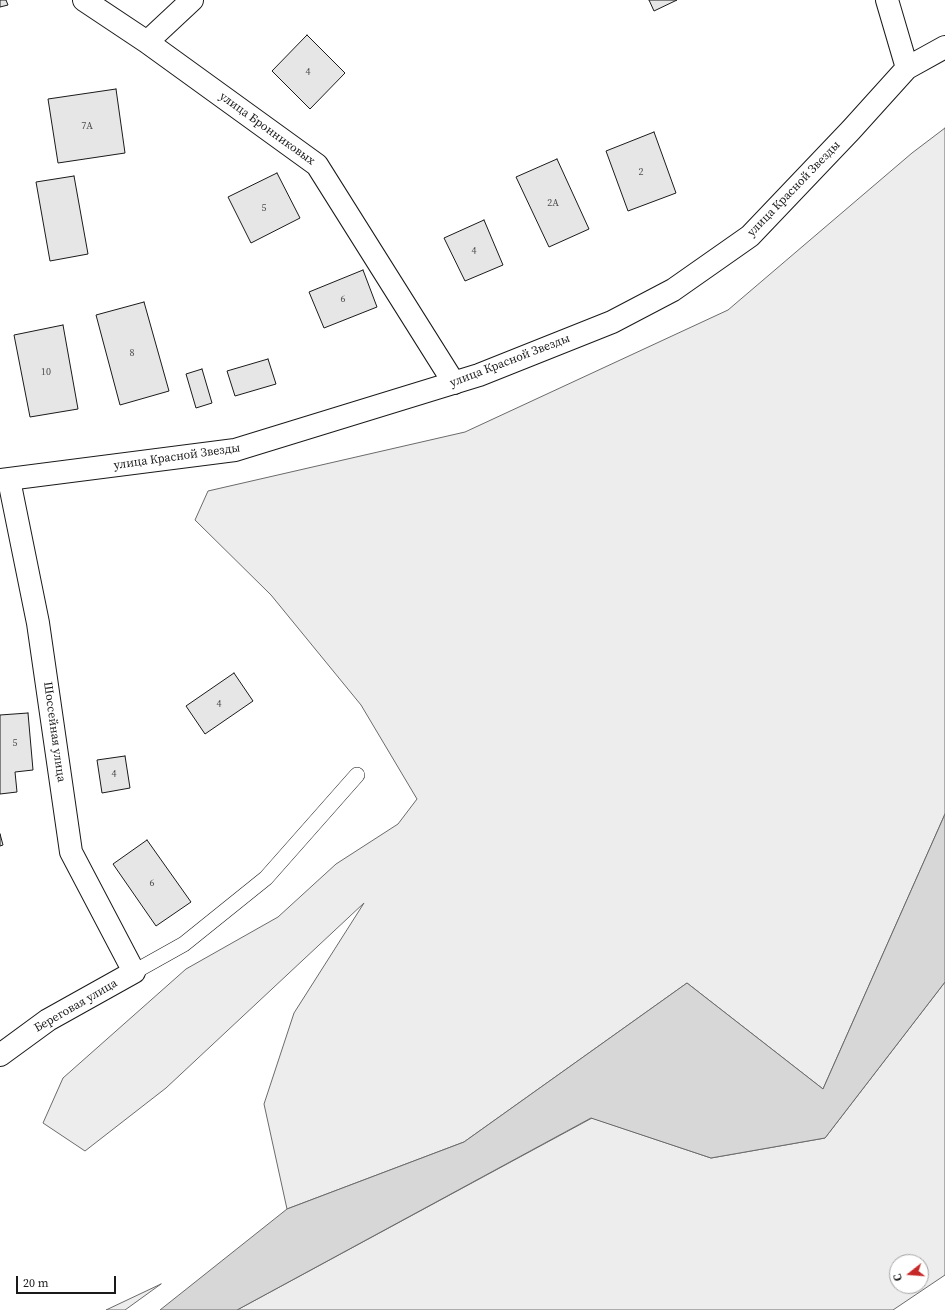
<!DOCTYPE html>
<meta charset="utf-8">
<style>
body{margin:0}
#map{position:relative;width:945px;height:1310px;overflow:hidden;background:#fff;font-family:"Source Serif 4",serif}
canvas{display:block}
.north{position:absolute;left:889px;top:1254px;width:40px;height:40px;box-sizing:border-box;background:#fff;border:1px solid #a3a3a3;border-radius:50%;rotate:253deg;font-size:11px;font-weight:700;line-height:16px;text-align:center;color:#1a1a1a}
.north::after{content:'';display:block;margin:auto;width:14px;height:18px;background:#c62828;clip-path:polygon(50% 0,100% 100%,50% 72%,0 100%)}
.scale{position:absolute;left:16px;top:1276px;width:100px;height:18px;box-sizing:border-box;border:2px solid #1a1a1a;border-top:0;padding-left:5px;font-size:12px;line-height:14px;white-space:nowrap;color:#1a1a1a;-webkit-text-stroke:3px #fff;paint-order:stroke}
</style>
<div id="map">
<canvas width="945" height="1310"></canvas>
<div class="north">С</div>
<div class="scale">20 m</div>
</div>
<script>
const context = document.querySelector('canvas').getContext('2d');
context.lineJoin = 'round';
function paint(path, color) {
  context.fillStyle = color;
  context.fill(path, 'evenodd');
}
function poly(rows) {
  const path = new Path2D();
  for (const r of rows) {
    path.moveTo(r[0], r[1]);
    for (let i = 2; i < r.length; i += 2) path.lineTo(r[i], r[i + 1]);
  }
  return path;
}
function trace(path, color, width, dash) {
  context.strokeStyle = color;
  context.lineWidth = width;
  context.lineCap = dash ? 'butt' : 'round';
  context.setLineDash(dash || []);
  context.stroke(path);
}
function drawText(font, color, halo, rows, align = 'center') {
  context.font = font + ' "Source Serif 4",serif';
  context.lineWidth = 3;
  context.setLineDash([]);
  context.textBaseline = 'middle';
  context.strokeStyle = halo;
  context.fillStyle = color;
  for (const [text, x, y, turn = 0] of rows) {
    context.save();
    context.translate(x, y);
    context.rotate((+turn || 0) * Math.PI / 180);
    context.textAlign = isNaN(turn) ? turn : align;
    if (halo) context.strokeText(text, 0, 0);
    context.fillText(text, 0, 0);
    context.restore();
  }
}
const built = poly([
 [945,128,945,814,823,1089,687,983,464,1142,287,1209,264,1104,294,1013,364,903,166,1088,85,1151,43,1123,63,1078,186,969,278,917,336,864,398,824,417,799,361,705,271,595,195,520,208,491,465,432,728,310,912,153,945,128],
 [945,982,945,1275,893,1310,237,1310,592,1118,711,1158,825,1138,945,982],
 [897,1262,921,1262,921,1286,897,1286,897,1262],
 [161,1284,125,1310,106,1310,161,1284]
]);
paint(built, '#ededed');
trace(built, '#6a6a6a', 1);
const water = poly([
 [945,814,945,982,825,1138,711,1158,591,1118,237,1310,160,1310,287,1209,464,1142,687,983,823,1089,945,814]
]);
paint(water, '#d7d7d7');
trace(water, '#6a6a6a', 1);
const building = poly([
 [0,0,6,0,8,5,0,7,0,0],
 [649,0,677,0,654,11,649,0],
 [307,35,345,73,310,109,272,71,307,35],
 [116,89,125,153,58,163,48,99,116,89],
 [654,132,676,193,628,211,606,151,654,132],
 [557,159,589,229,549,247,516,177,557,159],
 [277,173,300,218,251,243,228,197,277,173],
 [74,176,88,254,50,261,36,182,74,176],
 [484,220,503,265,465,281,444,238,484,220],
 [363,270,377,307,324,328,309,292,363,270],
 [144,302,169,391,120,405,96,315,144,302],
 [63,325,78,409,30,417,14,335,63,325],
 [268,359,276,384,235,396,227,371,268,359],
 [202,369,212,403,196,408,186,374,202,369],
 [234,673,253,701,205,734,186,706,234,673],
 [28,713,33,770,15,772,17,792,0,794,0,715,28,713],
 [125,756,130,788,102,793,97,760,125,756],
 [0,834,3,845,0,846,0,834],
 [147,840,191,902,156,926,113,864,147,840]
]);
paint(building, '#e6e6e6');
trace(building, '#1a1a1a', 1);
const service = poly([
 [134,972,184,944,266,878,357,775]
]);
const minor = poly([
 [84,0,147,42,317,165,454,383],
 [147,42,192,0],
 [0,1055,48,1020,134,972,71,852,38,623,9,480]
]);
const tertiary = poly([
 [887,0,907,68],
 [0,480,235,450,479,375,612,322,673,290,750,236,851,130,907,68,945,47]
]);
trace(service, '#1a1a1a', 16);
trace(minor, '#1a1a1a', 24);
trace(tertiary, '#1a1a1a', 24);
trace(service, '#fff', 15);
trace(minor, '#fff', 22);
trace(tertiary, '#fff', 22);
drawText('10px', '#4d4d4d', null, [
 ["4",308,72],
 ["7А",87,126],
 ["2",641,172],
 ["2А",553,203],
 ["5",264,208],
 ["4",474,251],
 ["6",343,299],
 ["8",132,353],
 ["10",46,372],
 ["4",219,704],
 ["5",15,743],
 ["4",114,774],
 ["6",152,883]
]);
drawText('12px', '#1a1a1a', '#fff', [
 ["улица Бронниковых",267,129,36],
 ["улица Красной Звезды",794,189,-46],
 ["улица Красной Звезды",510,361,-21],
 ["улица Красной Звезды",177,457,-8],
 ["Шоссейная улица",54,732,82],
 ["Береговая улица",76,1006,-30]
]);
</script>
